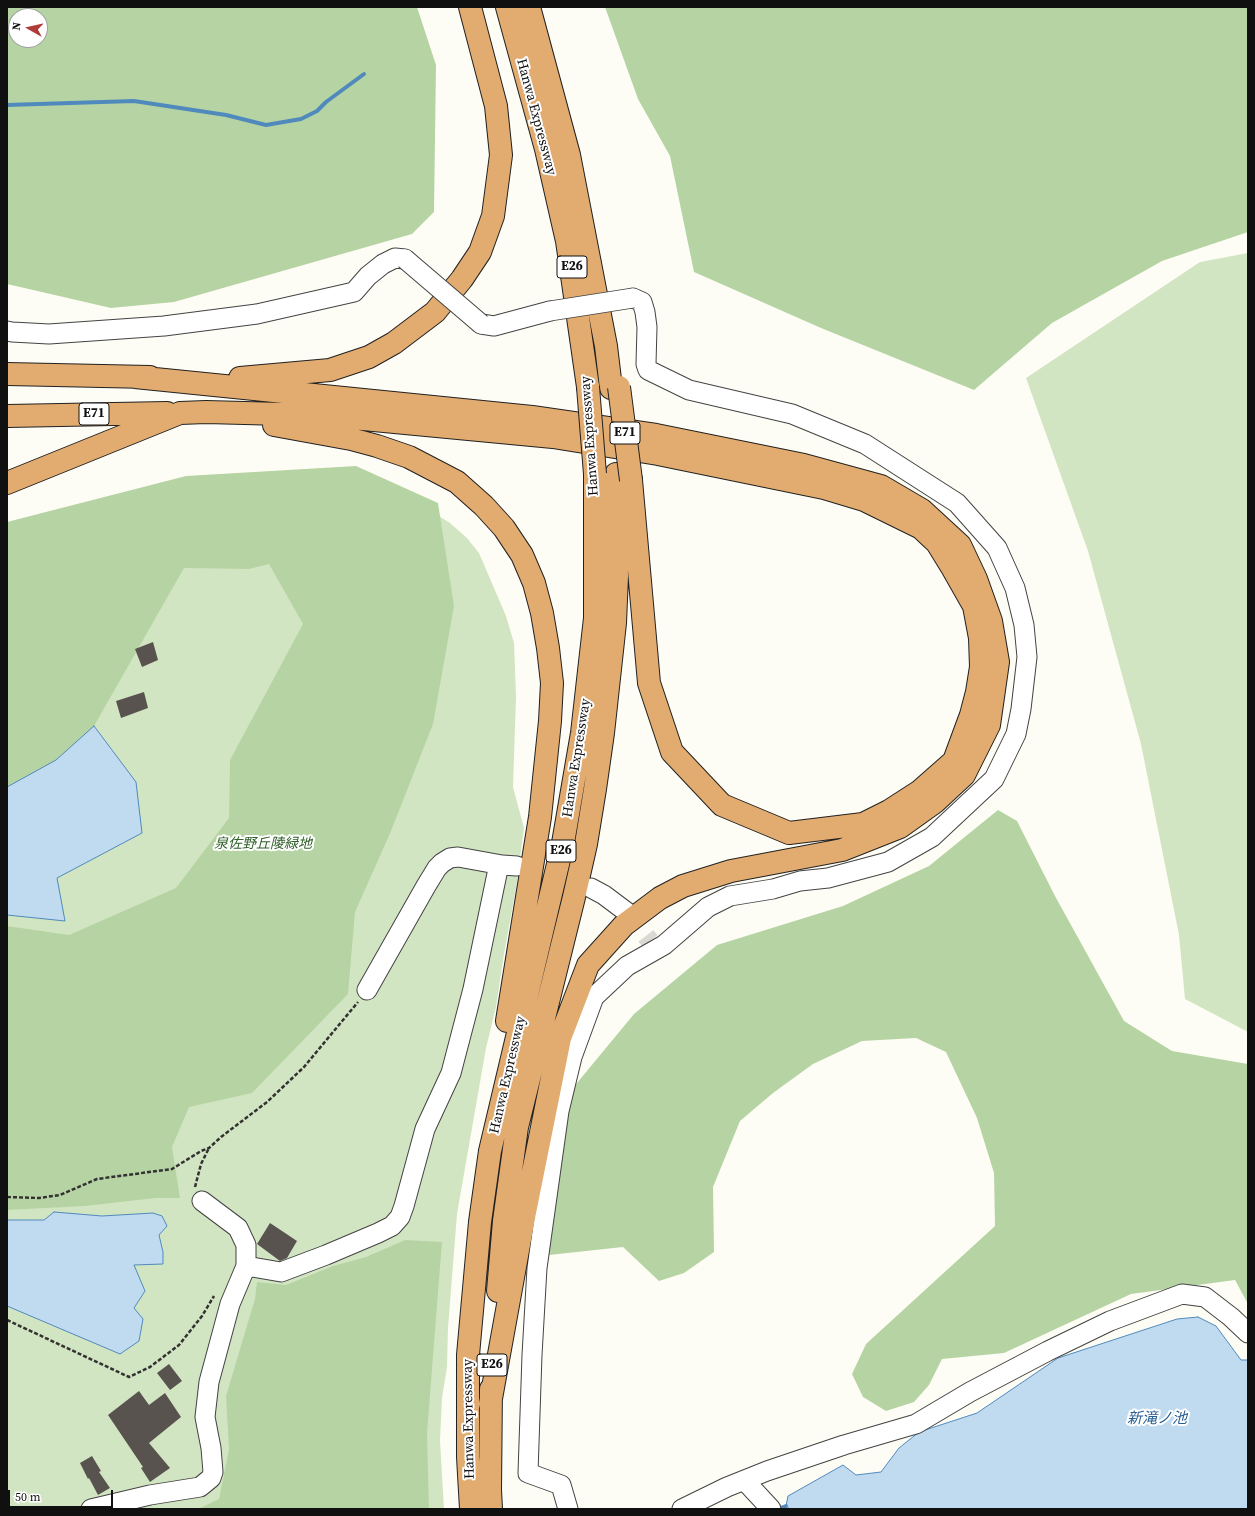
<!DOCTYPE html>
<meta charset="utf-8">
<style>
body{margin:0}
#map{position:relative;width:1255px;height:1516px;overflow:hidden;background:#fefdf5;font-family:"Source Serif 4",serif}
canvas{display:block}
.frame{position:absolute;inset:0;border:8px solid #101010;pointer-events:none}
.north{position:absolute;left:8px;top:8px;width:40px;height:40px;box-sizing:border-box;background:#fff;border:1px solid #9f9f9f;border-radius:50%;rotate:278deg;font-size:11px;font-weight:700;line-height:16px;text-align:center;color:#101010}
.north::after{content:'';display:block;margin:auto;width:14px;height:18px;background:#b03c39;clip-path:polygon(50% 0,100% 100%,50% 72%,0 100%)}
.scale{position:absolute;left:8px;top:1490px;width:105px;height:18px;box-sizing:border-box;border:2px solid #101010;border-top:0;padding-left:5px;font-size:12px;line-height:14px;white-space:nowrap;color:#101010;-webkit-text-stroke:3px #fff;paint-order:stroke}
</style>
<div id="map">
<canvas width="1255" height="1516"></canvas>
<div class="frame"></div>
<div class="north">N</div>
<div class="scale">50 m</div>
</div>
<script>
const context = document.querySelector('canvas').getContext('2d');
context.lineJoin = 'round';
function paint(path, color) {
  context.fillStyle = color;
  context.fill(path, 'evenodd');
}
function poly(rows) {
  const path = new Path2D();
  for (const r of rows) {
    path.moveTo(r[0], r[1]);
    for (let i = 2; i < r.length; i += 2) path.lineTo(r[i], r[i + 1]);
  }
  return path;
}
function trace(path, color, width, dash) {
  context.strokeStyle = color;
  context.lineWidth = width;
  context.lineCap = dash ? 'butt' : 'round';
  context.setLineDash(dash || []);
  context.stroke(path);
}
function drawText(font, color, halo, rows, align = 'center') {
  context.font = font + ' "Source Serif 4","Noto Sans JP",serif';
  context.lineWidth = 4;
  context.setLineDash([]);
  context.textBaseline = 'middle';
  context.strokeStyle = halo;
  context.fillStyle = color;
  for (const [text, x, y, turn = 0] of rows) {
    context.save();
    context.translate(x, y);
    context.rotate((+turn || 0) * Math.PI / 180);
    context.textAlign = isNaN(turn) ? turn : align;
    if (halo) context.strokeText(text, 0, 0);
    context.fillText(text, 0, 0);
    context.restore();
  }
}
paint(poly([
 [1248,253,1248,1032,1185,999,1179,935,1141,744,1088,551,1026,378,1200,262],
 [429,510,450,523,467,538,479,553,506,616,514,643,516,697,513,787,524,828,516,888,504,954,496,1007,486,1048,457,1214,448,1328,447,1367,442,1398,440,1440,444,1509,7,1509,7,533]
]), '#d2e5c2');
paint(poly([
 [7,7,417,7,436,65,434,212,412,234,174,302,111,308,7,284],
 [16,16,40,16,40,40,16,40],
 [605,7,1248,7,1248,232,1162,261,1052,323,974,390,821,328,694,272,670,156,638,99],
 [356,466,438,503,454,606,433,724,391,831,355,912,348,994,252,1093,189,1107,172,1147,180,1198,156,1198,85,1206,7,1210,7,926,69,935,176,888,229,818,230,760,303,624,269,564,249,569,184,568,94,726,56,760,7,787,7,522,186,476],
 [998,810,1017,821,1055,896,1124,1021,1172,1051,1248,1064,1248,1304,1235,1280,1131,1294,1004,1353,942,1359,929,1385,914,1402,886,1411,863,1397,852,1374,866,1344,995,1226,994,1173,977,1118,946,1052,916,1038,862,1041,813,1064,773,1093,740,1121,713,1187,714,1252,684,1273,659,1281,623,1247,549,1255,572,1089,634,1014,717,945,843,906,929,866],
 [405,1240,442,1242,427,1433,429,1509,198,1509,219,1499,229,1449,226,1396,255,1299,257,1282,286,1285,333,1266,366,1257]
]), '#b6d4a3');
const water = poly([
 [94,726,136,782,142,833,57,878,65,921,7,915,7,787,56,760,94,726],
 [54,1212,102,1216,153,1213,162,1216,167,1226,159,1235,163,1252,163,1264,134,1265,145,1291,134,1308,143,1319,139,1341,120,1354,7,1306,7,1220,44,1220,54,1212],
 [1198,1317,1216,1326,1241,1360,1248,1360,1248,1509,790,1509,786,1506,788,1496,843,1465,856,1475,881,1472,899,1448,919,1432,977,1413,1058,1358,1177,1319,1198,1317]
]);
paint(water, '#c0daef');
trace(water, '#508abd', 1);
trace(poly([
 [7,105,134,101,226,115,266,125,301,119,317,111,326,102,364,74],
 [778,1509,786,1506]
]), '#508abd', 4);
paint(poly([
 [153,642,158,660,142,667,135,649],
 [144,692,148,708,121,718,116,701],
 [270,1223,297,1241,287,1258,280,1261,257,1244],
 [169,1364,182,1381,170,1390,157,1373],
 [139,1391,149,1405,165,1393,181,1417,149,1443,170,1468,150,1482,141,1468,143,1467,108,1415],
 [92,1456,101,1471,99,1472,110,1488,98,1495,89,1478,88,1479,80,1463]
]), '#58534e');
trace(poly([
 [628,913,650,941]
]), '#dad9d3', 19, [19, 10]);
const minor = poly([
 [481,324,494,326,550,311],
 [7,331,12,332,49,334,164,326,257,314,354,292,368,276,383,264,395,258,405,259],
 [591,888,604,895,628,913],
 [367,990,426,886,437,868,442,863,450,858,458,857,502,865],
 [202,1201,238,1228,246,1245,246,1266],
 [745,1481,771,1509],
 [91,1509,150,1495,200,1487,211,1478,213,1472,211,1448,205,1417,209,1382,230,1304,246,1266,281,1272,326,1255,378,1233,392,1226,400,1217,404,1206,425,1129,451,1073,473,989,498,869,502,865,517,866],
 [568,1509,561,1485,528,1473,532,1355,537,1268,559,1111,572,1057,594,997,627,966,664,945,708,907,730,896,773,889,800,881,828,878,888,862,932,837,994,779,1016,734,1021,709,1027,657,1024,625,1015,588,997,548,957,503,865,444,792,414,689,390,648,370,646,364,647,327,645,312,642,302,633,298],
 [682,1509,727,1487,767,1471,844,1445,916,1424,970,1392,1048,1351,1110,1321,1182,1294,1205,1297,1231,1317,1248,1333]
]);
const highway = poly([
 [507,7,546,149,567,241,588,387],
 [529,7,569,155,606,346,611,388],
 [7,374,150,377],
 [135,377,532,417,656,435,804,465,881,486,922,510,960,545,976,579,991,621,998,662,989,725,964,775,935,802,900,827,842,850,731,871,683,886,660,898,624,925,588,965,560,1038,524,1217,490,1404],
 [240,378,330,370,369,357,394,343,435,312,462,279,480,252,493,216,501,155,496,106,470,7],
 [7,416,167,413],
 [274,425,351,439,377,446,409,457,457,482,484,506,504,528,522,555,534,583,542,613,548,648,552,683,550,721,540,817,507,1021],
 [7,483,180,413,206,412,321,415,553,437,658,454,824,488,864,500,921,528,937,543,953,569,974,606,980,638,981,667,977,692,971,715,954,761,920,791,889,811,863,824,789,833,722,805,672,752,649,683,631,480],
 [498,1291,504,1221,517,1127,574,897,586,844,595,789,603,733,615,623,617,576,616,474],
 [491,1389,490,1490,491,1509],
 [471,1509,468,1457,468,1355,480,1222,490,1151,563,843,582,733,595,618,595,474]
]);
trace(minor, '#434343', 21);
trace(highway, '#212121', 24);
trace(poly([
 [195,1187,201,1164,209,1148],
 [7,1197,39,1198,60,1195,97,1179,172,1169,201,1151,209,1148,221,1137,267,1102,304,1067,358,1002],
 [7,1320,129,1377,150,1367,179,1345,202,1316,214,1296]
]), '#323232', 2.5, [4, 2]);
trace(minor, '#fff', 19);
trace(highway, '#e2ab6f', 22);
const minorBridge = poly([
 [405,259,481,324],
 [550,311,633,298]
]);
const highwayBridge = poly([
 [588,387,595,474],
 [619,387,631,480]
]);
trace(minorBridge, '#434343', 21, []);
trace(highwayBridge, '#212121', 24, []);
trace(minorBridge, '#fff', 19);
trace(highwayBridge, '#e2ab6f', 22);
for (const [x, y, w] of [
 [572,267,30],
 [94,414,30],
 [625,433,30],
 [561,851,30],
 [492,1365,30]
]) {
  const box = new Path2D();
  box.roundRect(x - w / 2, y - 11, w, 22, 3);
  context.fillStyle = '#fff';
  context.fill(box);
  trace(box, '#101010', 1);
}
drawText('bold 13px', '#101010', null, [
 ["E26",572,267],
 ["E71",94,414],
 ["E71",625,433],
 ["E26",561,851],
 ["E26",492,1365]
]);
drawText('14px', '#101010', '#fff', [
 ["Hanwa Expressway",536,117,75],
 ["Hanwa Expressway",590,436,-94],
 ["Hanwa Expressway",577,758,-81],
 ["Hanwa Expressway",508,1075,-77],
 ["Hanwa Expressway",469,1419,-91]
]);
drawText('italic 14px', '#306128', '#fff', [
 ["泉佐野丘陵緑地",263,844]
]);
drawText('italic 15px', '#285d93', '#fff', [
 ["新滝ノ池",1157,1419]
]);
</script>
